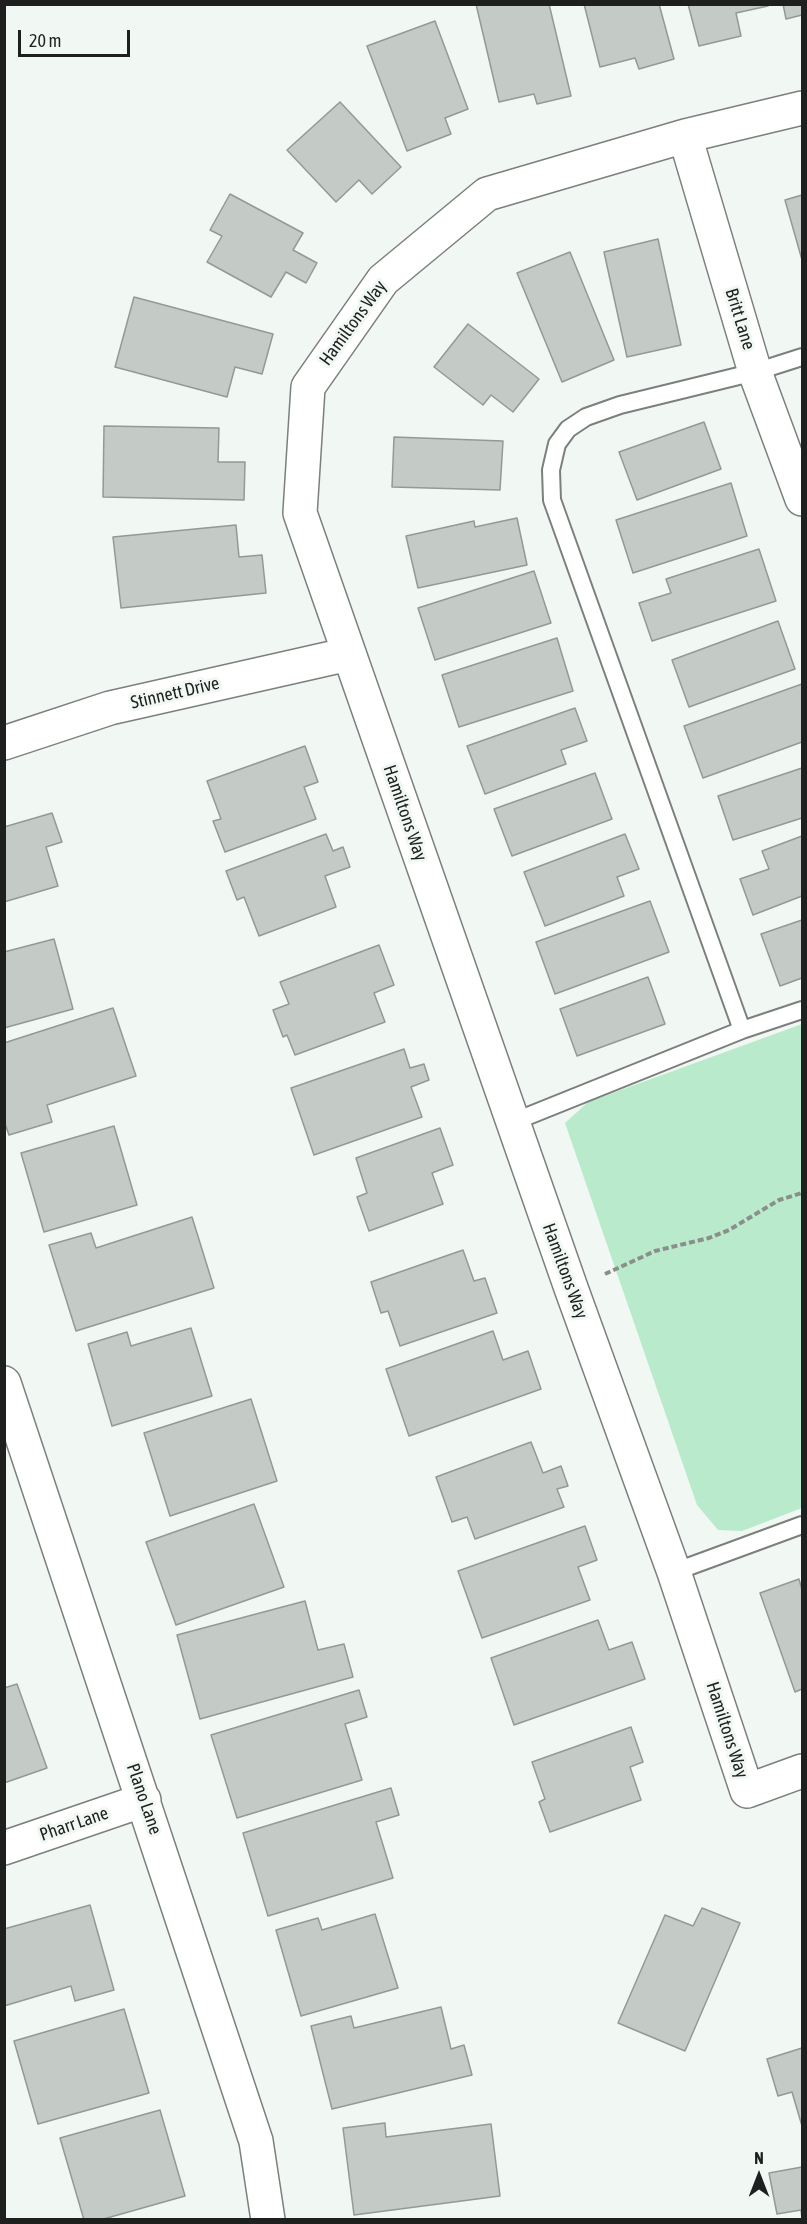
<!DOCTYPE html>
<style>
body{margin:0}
#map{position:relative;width:807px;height:2224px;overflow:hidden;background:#f1f8f3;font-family:"Asap Condensed",sans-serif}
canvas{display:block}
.frame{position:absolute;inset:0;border:6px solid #1d201e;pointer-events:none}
.north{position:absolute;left:729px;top:2146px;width:60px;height:60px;-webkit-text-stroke:4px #f1f8f3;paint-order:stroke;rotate:0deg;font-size:16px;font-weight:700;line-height:24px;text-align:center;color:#1d201e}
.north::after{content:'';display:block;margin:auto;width:21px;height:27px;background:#1d201e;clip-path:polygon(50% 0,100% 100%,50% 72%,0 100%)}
.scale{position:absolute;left:18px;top:30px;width:112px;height:27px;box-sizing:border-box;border:3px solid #1d201e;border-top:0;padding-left:8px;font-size:18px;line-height:21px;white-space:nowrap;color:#1d201e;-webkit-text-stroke:4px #f1f8f3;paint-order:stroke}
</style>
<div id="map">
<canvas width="807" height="2224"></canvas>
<div class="frame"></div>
<div class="north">N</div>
<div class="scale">20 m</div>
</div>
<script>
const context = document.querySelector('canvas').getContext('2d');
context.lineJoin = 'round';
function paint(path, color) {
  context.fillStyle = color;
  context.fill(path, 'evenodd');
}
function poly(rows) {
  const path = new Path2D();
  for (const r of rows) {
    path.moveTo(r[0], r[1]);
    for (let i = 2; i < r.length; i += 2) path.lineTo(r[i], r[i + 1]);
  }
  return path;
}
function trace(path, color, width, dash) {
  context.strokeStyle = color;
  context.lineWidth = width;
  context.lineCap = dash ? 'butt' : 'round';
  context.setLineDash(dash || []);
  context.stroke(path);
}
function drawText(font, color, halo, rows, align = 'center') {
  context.font = font + ' "Asap Condensed",sans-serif';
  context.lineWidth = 6;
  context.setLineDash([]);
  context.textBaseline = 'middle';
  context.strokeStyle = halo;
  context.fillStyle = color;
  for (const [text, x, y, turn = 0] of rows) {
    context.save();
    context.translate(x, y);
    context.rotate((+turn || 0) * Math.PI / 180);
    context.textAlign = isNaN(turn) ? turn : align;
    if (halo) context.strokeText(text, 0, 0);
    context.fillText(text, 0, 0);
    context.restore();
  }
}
paint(poly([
 [802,1024,802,1508,742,1531,718,1530,697,1505,565,1123,588,1102]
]), '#b9eacc');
const building = poly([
 [476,4,549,4,571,96,537,104,534,94,499,102,476,4],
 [584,4,659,4,674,59,639,69,635,58,600,67,584,4],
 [688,4,768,4,768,6,736,13,741,36,699,46,688,4],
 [783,4,802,4,802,15,786,19,783,4],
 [435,21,468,109,445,118,451,134,407,151,367,46,435,21],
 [340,102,401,167,372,194,359,180,336,202,287,150,340,102],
 [230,194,303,233,293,250,317,263,306,283,286,272,271,297,207,262,222,236,210,230,230,194],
 [802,195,802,260,785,200,802,195],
 [658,239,681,345,627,357,604,252,658,239],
 [570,252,614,360,562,382,517,273,570,252],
 [134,297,273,334,262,374,235,367,227,397,115,367,134,297],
 [468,324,539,379,513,412,491,395,483,405,434,367,468,324],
 [704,422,721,469,637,500,619,452,704,422],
 [104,426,219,428,218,462,245,462,244,500,103,497,104,426],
 [394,437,503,441,500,490,392,487,394,437],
 [731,483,747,536,633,573,616,520,731,483],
 [517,518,527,565,418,588,406,536,474,521,475,527,517,518],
 [236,525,239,557,262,555,266,593,121,608,113,537,236,525],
 [759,549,776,601,652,641,639,603,671,593,666,579,759,549],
 [534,571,551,623,435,660,418,608,534,571],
 [778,621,795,669,689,707,672,660,778,621],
 [557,638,573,691,459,727,442,675,557,638],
 [802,684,802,742,703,778,684,726,802,684],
 [575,708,587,741,561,750,566,764,485,794,467,746,575,708],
 [305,746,318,782,304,787,316,819,225,852,213,821,221,819,207,781,305,746],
 [802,768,802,818,733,840,718,796,802,768],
 [595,773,612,819,512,856,494,809,595,773],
 [52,813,62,842,46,847,58,886,4,902,4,827,52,813],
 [326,834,333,851,343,847,350,867,325,876,336,907,259,936,244,897,237,900,226,871,326,834],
 [625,834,639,869,617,877,624,896,545,926,524,872,625,834],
 [802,836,802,896,753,915,740,879,769,869,762,851,802,836],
 [650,901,669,952,555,994,536,942,650,901],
 [802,920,802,978,780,986,761,934,802,920],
 [54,939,73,1009,4,1028,4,952,54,939],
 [379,945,394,985,374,993,385,1022,295,1055,287,1035,283,1037,273,1010,289,1004,280,982,379,945],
 [648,977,665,1024,577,1056,560,1009,648,977],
 [113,1008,136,1076,47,1105,52,1122,9,1135,4,1121,4,1043,113,1008],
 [404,1049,410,1068,424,1064,429,1080,411,1087,422,1117,314,1155,291,1088,404,1049],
 [114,1126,137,1205,44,1232,21,1153,114,1126],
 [440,1128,453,1165,432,1173,443,1204,369,1231,357,1197,367,1193,356,1158,440,1128],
 [192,1217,214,1288,76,1331,49,1245,91,1233,96,1248,192,1217],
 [463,1250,474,1281,485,1278,497,1313,400,1346,388,1311,381,1313,371,1282,463,1250],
 [191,1328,212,1396,112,1426,88,1344,127,1332,131,1346,191,1328],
 [493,1331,503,1360,528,1351,541,1389,409,1436,386,1369,493,1331],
 [251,1399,277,1481,170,1516,144,1433,251,1399],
 [531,1442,543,1473,561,1466,568,1486,557,1489,564,1507,475,1539,467,1517,452,1522,436,1477,531,1442],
 [254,1504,284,1587,176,1625,146,1542,254,1504],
 [585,1526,597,1560,578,1567,590,1600,482,1638,458,1571,585,1526],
 [799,1579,802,1590,802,1689,795,1692,760,1593,799,1579],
 [305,1601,318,1650,344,1644,353,1677,200,1719,177,1635,305,1601],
 [598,1620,609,1650,632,1642,645,1679,514,1725,491,1658,598,1620],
 [17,1684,47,1768,4,1783,4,1688,17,1684],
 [359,1690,367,1717,345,1724,362,1780,237,1818,211,1735,359,1690],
 [631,1727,643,1762,630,1767,641,1800,550,1832,539,1802,545,1799,532,1762,631,1727],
 [391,1788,399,1815,376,1822,393,1878,268,1916,243,1833,391,1788],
 [90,1905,114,1990,75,2001,71,1986,4,2006,4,1929,90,1905],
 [702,1908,740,1923,685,2051,618,2023,665,1915,693,1926,702,1908],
 [375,1914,398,1988,301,2016,276,1930,318,1918,322,1930,375,1914],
 [441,2007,451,2049,464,2045,472,2075,332,2109,311,2026,351,2016,354,2028,441,2007],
 [124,2009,149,2093,38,2124,14,2041,124,2009],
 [802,2048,802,2126,792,2092,778,2096,767,2059,802,2048],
 [160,2110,185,2196,100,2220,84,2220,60,2138,160,2110],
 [385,2123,386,2137,491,2124,500,2196,354,2215,343,2128,385,2123],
 [802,2167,802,2219,801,2210,777,2214,769,2173,802,2167]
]);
paint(building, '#c4cbc7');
trace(building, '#939995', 1.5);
const service = poly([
 [742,1030,552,500,551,470,557,444,568,429,586,417,620,405,755,372,802,357],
 [513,1122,742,1030,802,1010],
 [674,1572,802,1525]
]);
const minor = poly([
 [802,108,685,136,487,194,383,280,308,387,300,513,571,1288,674,1572,747,1791,802,1771],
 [685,136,755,372,802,499],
 [4,743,110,708,349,654],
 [4,1383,256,2141,268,2220],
 [4,1848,144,1800]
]);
trace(service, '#7b807d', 20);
trace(minor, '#7b807d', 36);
trace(poly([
 [605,1274,655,1251,709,1238,729,1230,779,1200,802,1193]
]), '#8a8f8b', 4, [6, 3]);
trace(service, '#fff', 16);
trace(minor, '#fff', 33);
drawText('18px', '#1d201e', '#f1f8f3', [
 ["Britt Lane",740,319,73],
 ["Hamiltons Way",353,323,-54],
 ["Stinnett Drive",175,693,-13],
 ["Hamiltons Way",405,813,71],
 ["Hamiltons Way",565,1271,70],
 ["Hamiltons Way",727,1730,72],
 ["Plano Lane",144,1799,71],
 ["Pharr Lane",74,1824,-19]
]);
</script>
